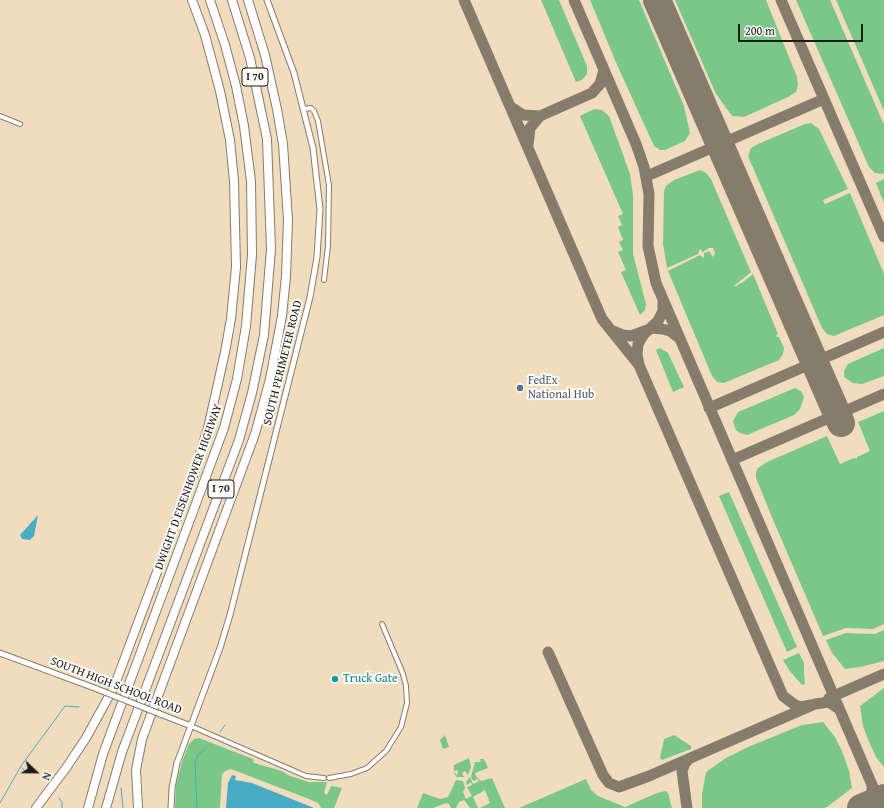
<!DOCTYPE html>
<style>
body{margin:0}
#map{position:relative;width:884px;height:808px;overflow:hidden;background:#f1ddbd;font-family:"Gentium Book Plus",serif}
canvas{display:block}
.north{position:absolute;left:16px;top:752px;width:40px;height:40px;-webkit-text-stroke:3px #fdfcf7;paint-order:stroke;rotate:112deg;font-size:11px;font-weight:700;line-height:16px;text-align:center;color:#1c1c1c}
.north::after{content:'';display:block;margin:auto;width:14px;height:18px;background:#1c1c1c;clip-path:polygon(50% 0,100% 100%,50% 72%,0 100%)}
.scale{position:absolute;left:738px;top:24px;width:125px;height:18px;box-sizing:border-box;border:2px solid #1c1c1c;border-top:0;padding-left:5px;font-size:12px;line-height:14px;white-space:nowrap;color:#1c1c1c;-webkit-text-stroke:3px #fdfcf7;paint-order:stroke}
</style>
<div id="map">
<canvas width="884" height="808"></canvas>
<div class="north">N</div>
<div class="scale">200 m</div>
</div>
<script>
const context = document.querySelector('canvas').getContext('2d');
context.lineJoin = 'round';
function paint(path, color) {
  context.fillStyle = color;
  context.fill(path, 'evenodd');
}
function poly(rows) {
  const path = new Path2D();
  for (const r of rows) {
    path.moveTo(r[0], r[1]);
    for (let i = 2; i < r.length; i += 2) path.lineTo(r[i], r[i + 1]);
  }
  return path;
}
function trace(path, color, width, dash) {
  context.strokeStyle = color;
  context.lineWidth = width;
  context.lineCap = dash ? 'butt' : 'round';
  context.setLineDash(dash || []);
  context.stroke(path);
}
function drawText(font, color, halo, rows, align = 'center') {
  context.font = font + ' "Gentium Book Plus",serif';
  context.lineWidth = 4;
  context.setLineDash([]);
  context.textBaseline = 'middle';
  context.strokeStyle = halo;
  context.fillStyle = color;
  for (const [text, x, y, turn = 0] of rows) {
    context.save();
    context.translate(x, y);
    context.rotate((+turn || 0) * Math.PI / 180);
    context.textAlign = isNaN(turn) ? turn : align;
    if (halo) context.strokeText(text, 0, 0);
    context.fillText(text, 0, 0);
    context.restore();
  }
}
paint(poly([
 [541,0,559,0,587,66,587,74,582,80,576,82],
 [590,0,639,0,684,106,690,133,685,141,665,150,660,150,654,146,618,67],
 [675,0,766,0,797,77,798,85,796,92,788,97,744,117,732,116,716,94],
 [796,0,830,0,884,125,884,174,875,173,869,167],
 [836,0,884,0,884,111],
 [594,109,602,110,609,116,630,174,633,195,633,254,646,304,645,310,640,315,621,272,626,270,618,252,623,250,619,242,623,240,618,227,622,225,618,216,623,214,580,116],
 [811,123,819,129,848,189,823,200,825,204,850,193,884,274,884,315,834,336,827,334,822,328,748,156,751,148,758,144,805,124],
 [700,170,706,173,711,179,751,272,734,286,736,286,743,282,753,274,778,334,776,335,777,337,779,337,784,348,783,354,779,360,724,383,717,382,712,376,668,271,700,255,704,258,704,253,709,251,713,257,715,253,713,248,709,248,703,252,700,249,698,254,667,268,663,244,664,191,666,186,674,180],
 [884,179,884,203,876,183],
 [660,348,668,353,684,387,673,392,656,350],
 [884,348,884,376,862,384,853,383,844,377,844,371,848,364],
 [795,388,801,391,804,397,800,409,794,415,747,435,740,433,736,430,733,421,738,412],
 [884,411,884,624,873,629,846,628,823,636,774,522,756,478,756,472,758,468,767,462,827,436,840,464,854,458,857,459,857,457,870,451,858,422],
 [729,492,797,647,787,652,719,496],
 [884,630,884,661,860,667,845,669,832,653,826,640,846,633,875,634],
 [799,653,804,663,804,673,805,684,802,685,789,670,783,660],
 [884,688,884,767,876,757,869,742,863,726,860,706],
 [823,722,835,737,842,751,849,771,852,788,827,807,824,808,702,808,702,794,706,772,726,758,748,747,802,725],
 [445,735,449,747,443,749,440,740],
 [674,735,691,746,691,749,662,760,660,758,664,739],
 [199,738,253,759,254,763,282,771,290,776,309,782,327,782,324,793,327,795,331,786,342,788,334,808,321,808,318,803,309,799,231,769,225,771,222,775,220,808,175,808,176,785,182,762,189,744,194,739],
 [469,758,471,767,468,775,465,771,462,773,464,777,456,777,454,772,457,775,458,772,457,770,454,771,454,765],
 [480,759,484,759,488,768,475,773,476,776,481,781,492,778,505,808,480,808,490,803,485,790,473,797,478,808,470,808,464,800,459,802,456,808,451,808,449,804,446,803,433,808,417,808,423,793,440,799,448,797,456,780,463,781,465,788,463,792,466,799,472,796,467,787,472,785,471,782,467,785,466,782,470,777,473,784,479,781,478,779,473,781,471,777,475,762,481,762],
 [586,779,591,790,598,796,625,807,657,793,666,791,668,793,672,808,519,808]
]), '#7ac888');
paint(poly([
 [38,515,34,536,30,540,22,539,20,535],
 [232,775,236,776,235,780,252,783,314,808,226,808,228,783]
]), '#48acc7');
trace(poly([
 [220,732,225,725],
 [22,768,25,771],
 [121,788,123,808],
 [59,798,62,802,62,808],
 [0,803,21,766,65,706,79,707],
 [197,808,195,762,198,755,205,749]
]), '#48acc7', 1);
trace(poly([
 [464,0,602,319,639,365,783,696,795,705,801,707,811,705],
 [574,0,636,144,644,167,649,194,648,246,656,283,882,808],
 [781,0,884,237],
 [511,107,523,115,540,116,592,93,600,84,604,70],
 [528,145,530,128,540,116],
 [647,176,824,99],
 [611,330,623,335,631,336,653,328,662,329,670,331,679,338],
 [639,365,637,354,638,344,644,334,658,321,663,311,663,302],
 [709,408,884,332],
 [732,460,884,394],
 [548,652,603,775,609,783,619,787,649,776,815,704,829,702,839,709],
 [829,698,884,674],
 [687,808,682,771,685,763,690,758],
 [857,808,869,800,872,793,872,785]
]), '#867c6c', 11);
trace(poly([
 [657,0,841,423],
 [861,808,884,798]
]), '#867c6c', 28);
const minor = poly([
 [304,109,311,108,314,111,318,121,329,185,328,246,324,280],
 [0,116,20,124],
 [191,726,306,776,324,778],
 [329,778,351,774,367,768,386,751,401,727,407,703,406,686,403,674,382,624]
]);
const tertiary = poly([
 [0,653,97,689],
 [160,714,191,726],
 [171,808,172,788,177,763,220,648,230,615,310,297,317,257,320,209,313,148,294,73,267,0]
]);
const motorway = poly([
 [36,808,66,768,86,738,114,687,195,470,208,428,225,352,231,319,236,267,234,181,230,140,220,91,205,35,192,0],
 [88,808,103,754,224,428,237,379,246,326,252,255,251,181,244,126,236,86,225,45,210,0],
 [106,808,122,752,239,440,252,393,264,335,271,249,267,139,250,58,232,0],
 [138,808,136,770,142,739,255,434,270,379,282,316,286,276,288,220,283,144,277,109,265,55,248,0]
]);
trace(minor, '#867c6c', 6);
trace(tertiary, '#867c6c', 7);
trace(motorway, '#867c6c', 10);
trace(minor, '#fff', 4);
trace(tertiary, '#fff', 5);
trace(motorway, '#fff', 8);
const tertiaryBridge = poly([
 [97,689,160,714]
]);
trace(tertiaryBridge, '#867c6c', 7, []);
trace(tertiaryBridge, '#fff', 5);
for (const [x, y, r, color] of [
 [520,388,4,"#5c6f8a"],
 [335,679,4,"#0f9aa8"]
]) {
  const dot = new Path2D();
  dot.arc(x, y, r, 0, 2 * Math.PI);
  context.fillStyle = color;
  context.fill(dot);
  trace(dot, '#fdfcf7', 1.5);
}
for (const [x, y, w] of [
 [255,77,26],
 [221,489,26]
]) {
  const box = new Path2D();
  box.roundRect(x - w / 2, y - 9, w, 18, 3);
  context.fillStyle = '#fdfcf7';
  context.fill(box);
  trace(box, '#1c1c1c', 1);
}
drawText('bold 11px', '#1c1c1c', null, [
 ["I 70",255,77],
 ["I 70",221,489]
]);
drawText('12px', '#1c1c1c', '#fdfcf7', [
 ["SOUTH PERIMETER ROAD",283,363,-76],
 ["DWIGHT D EISENHOWER HIGHWAY",189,487,-70],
 ["SOUTH HIGH SCHOOL ROAD",116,686,21]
]);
drawText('12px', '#4e5e75', '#fdfcf7', [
 ["FedEx",528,381],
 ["National Hub",528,395]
], 'left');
drawText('12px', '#0d838f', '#fdfcf7', [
 ["Truck Gate",343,679]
], 'left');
</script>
